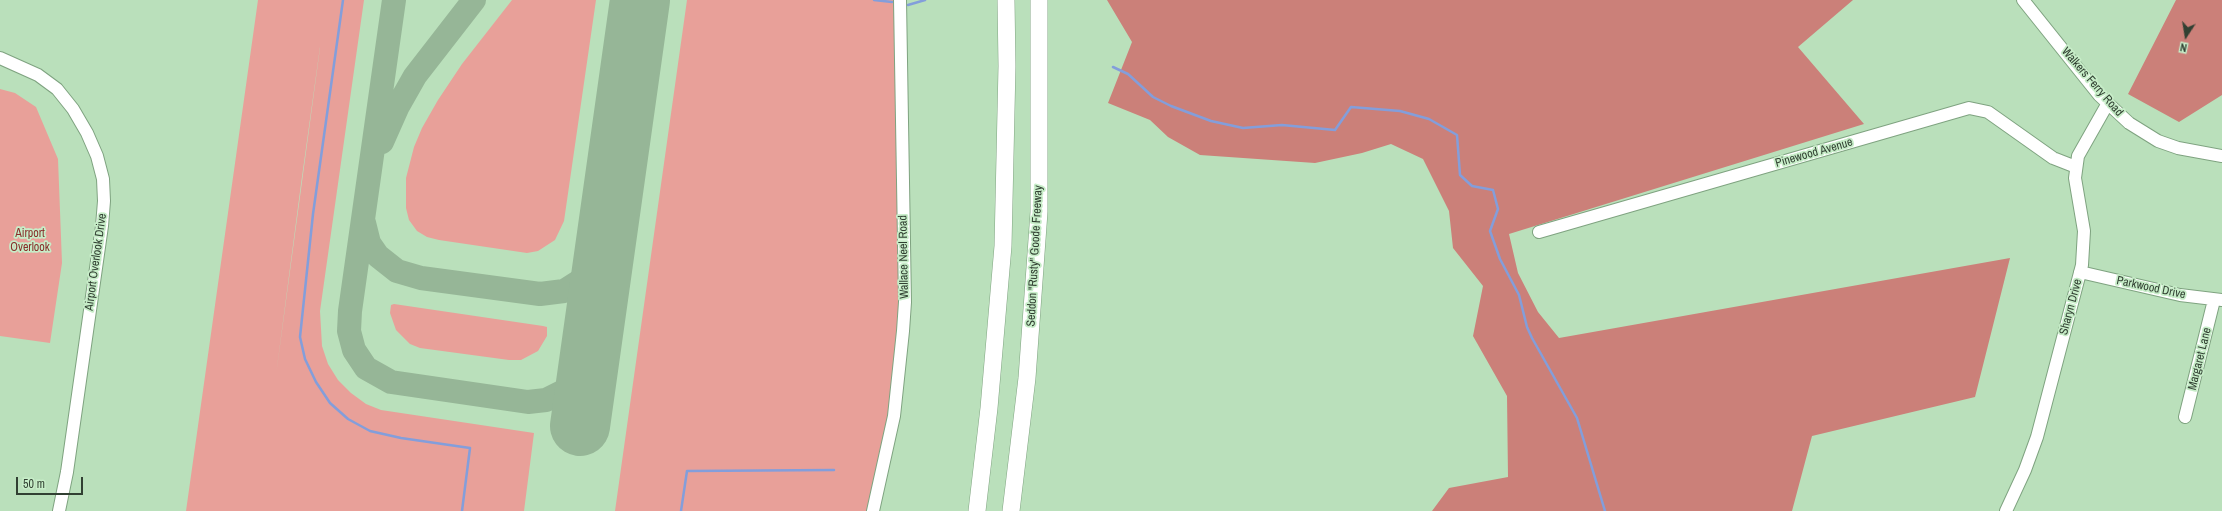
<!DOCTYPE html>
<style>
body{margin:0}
#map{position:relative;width:2222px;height:511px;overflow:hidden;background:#bae0bb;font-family:"Archivo Narrow",sans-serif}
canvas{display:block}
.north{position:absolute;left:2166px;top:16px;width:40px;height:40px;-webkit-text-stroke:3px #c7edc8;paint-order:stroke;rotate:192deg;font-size:11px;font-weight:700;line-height:16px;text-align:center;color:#314032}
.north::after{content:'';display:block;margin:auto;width:14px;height:18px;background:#314032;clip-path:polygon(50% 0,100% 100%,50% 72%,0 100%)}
.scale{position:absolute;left:16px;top:477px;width:67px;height:18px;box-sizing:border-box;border:2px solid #314032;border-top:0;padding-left:5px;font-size:12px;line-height:14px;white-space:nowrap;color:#314032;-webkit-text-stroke:3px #c7edc8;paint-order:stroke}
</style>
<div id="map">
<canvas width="2222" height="511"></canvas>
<div class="north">N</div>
<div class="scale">50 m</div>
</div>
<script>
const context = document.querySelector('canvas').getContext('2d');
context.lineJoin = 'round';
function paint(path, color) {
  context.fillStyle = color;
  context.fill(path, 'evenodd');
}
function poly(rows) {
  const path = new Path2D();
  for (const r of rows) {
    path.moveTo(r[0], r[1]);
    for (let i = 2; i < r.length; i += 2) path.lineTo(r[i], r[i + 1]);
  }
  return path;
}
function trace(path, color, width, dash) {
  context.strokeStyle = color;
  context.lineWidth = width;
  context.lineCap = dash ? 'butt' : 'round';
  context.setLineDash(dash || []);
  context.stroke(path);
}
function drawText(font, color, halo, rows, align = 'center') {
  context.font = font + ' "Archivo Narrow",sans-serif';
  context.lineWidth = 3.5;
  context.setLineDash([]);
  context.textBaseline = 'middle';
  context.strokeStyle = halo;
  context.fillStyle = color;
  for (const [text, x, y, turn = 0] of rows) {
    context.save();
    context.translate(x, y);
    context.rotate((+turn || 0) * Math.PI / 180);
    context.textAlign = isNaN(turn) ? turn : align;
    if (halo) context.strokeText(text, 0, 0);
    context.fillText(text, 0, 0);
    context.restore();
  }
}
paint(poly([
 [258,0,364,0,320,311,322,346,328,364,338,380,351,393,366,404,381,410,534,433,524,511,186,511],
 [320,47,320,48,276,375,301,184],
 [512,0,596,0,564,221,555,240,538,251,527,253,439,240,427,237,417,231,409,220,406,208,406,178,414,147,422,128,438,100,462,64],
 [687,0,894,0,899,309,888,418,868,511,615,511],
 [0,89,15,93,36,107,58,159,62,263,50,343,0,336],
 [394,304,543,326,547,327,547,336,538,351,521,360,509,360,420,348,410,344,396,330,390,313,391,305]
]), '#e8a099');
paint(poly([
 [1107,0,1853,0,1798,47,1864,124,1509,234,1518,273,1538,312,1559,338,2010,258,1975,397,1812,436,1792,511,1432,511,1449,488,1508,477,1507,396,1473,336,1483,286,1453,248,1449,211,1423,159,1391,144,1362,153,1315,163,1200,155,1168,137,1150,120,1108,103,1132,42],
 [2176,0,2222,0,2222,95,2179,122,2128,94]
]), '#cb8079');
trace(poly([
 [343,0,313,214,300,337,305,359,316,382,330,403,348,419,370,431,401,438,470,448,462,511],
 [874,0,892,2],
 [908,5,925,0],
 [1113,67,1128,74,1153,97,1171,106,1211,121,1243,128,1282,125,1335,130,1351,107,1400,111,1429,119,1457,135,1460,175,1472,186,1493,190,1498,209,1490,231,1500,259,1519,295,1527,327,1532,338,1577,418,1605,511],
 [681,511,687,471,834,470]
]), '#839edb', 2.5);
trace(poly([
 [394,0,350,311,349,331,354,350,366,368,391,382,528,402,546,400,570,388,583,373,590,354],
 [382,142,398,106,415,76,474,0],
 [364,223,369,243,378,256,397,271,421,278,540,294,564,291,586,277,599,260,607,232]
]), '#96b697', 24);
trace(poly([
 [580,426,640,0]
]), '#96b697', 60);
const minor = poly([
 [2023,0,2099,95,2129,123,2158,141,2178,148,2222,156],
 [0,58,38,75,57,89,73,109,87,133,97,156,103,179,104,201,102,226,67,472,59,511],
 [1539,232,1969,108,1988,112,2053,158,2076,167],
 [2080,272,2180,295,2222,300],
 [2185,417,2214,300],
 [873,511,894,416,903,331,905,302,900,0],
 [2006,511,2025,470,2037,437,2082,265,2084,231,2075,178,2078,156,2108,103]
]);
const highway = poly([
 [977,511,989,408,1003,246,1007,66,1006,0],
 [1011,511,1027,378,1039,212,1039,0]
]);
trace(minor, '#7fa380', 14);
trace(highway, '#7fa380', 18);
trace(minor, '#fff', 12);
trace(highway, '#fff', 17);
drawText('12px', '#314032', '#c7edc8', [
 ["Walkers Ferry Road",2092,82,49],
 ["Pinewood Avenue",1814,153,-16],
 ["Seddon \"Rusty\" Goode Freeway",1035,256,-87],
 ["Wallace Neel Road",904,257,-91],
 ["Airport Overlook Drive",96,262,-82],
 ["Parkwood Drive",2151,288,12],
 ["Sharyn Drive",2071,307,-75],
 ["Margaret Lane",2200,359,-76]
]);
drawText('12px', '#892e2b', '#c7edc8', [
 ["Airport",30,234],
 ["Overlook",30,248]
]);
</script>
